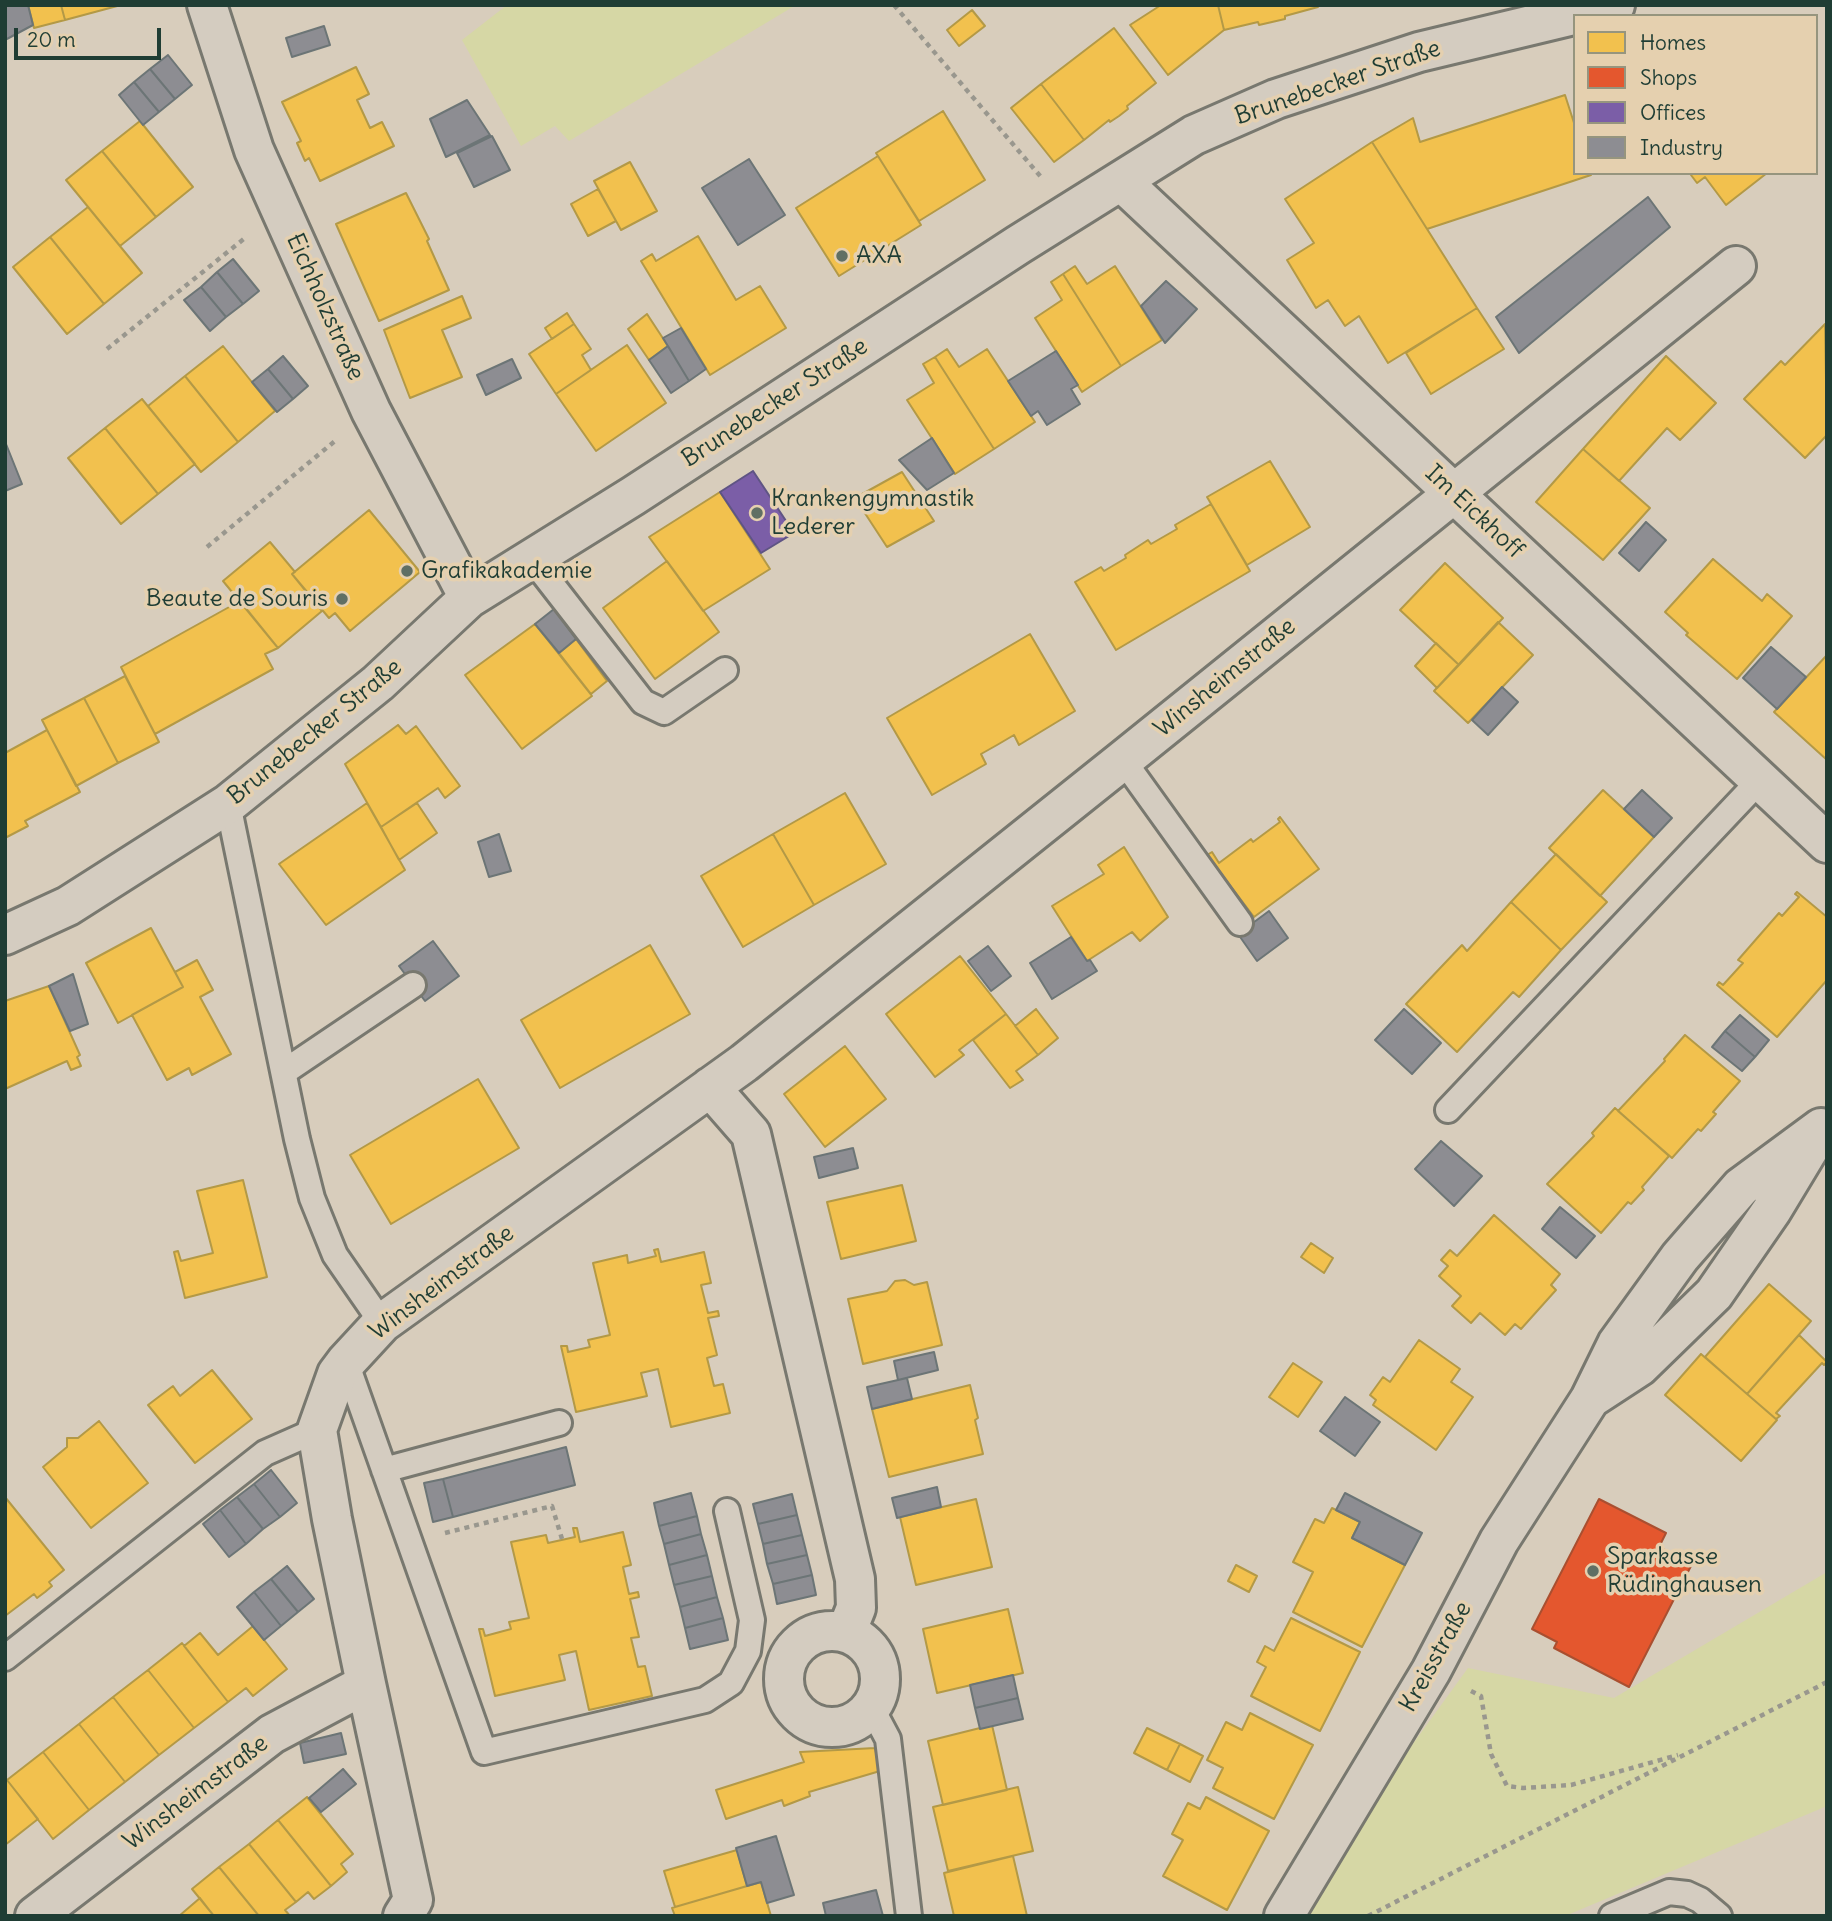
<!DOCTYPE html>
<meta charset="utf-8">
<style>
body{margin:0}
#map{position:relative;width:1832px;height:1921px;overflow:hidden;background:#d8cdbc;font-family:Delius,sans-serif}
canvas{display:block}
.frame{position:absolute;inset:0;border:7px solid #1f3d34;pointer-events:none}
.legend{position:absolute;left:1573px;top:14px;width:245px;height:161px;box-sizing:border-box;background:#e5d0af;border:2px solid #96957e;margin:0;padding:9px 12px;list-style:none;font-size:21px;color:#1f3d34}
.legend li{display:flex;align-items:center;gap:14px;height:35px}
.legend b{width:35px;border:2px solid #96957e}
.scale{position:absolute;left:14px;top:28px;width:147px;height:32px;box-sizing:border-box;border:4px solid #1f3d34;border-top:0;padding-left:9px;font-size:21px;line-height:24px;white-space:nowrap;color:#1f3d34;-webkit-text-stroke:5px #e5d0af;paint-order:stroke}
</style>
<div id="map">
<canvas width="1832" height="1921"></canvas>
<div class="frame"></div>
<ul class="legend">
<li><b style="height:19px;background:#f2c14e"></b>Homes</li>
<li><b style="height:19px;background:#e4572e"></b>Shops</li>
<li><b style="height:19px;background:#7b5ea7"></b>Offices</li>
<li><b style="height:19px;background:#8d8d92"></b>Industry</li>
</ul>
<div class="scale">20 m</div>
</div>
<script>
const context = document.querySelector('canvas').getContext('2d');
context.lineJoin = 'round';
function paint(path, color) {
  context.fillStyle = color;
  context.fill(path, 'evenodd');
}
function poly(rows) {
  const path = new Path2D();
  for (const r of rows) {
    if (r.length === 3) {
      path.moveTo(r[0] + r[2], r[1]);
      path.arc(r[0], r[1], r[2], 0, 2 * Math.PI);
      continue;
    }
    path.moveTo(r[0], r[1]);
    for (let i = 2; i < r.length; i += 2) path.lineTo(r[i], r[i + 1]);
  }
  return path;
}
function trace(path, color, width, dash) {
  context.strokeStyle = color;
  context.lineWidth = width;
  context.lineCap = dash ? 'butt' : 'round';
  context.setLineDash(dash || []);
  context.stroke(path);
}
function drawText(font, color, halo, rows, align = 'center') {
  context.font = font + ' Delius,sans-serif';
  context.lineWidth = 7;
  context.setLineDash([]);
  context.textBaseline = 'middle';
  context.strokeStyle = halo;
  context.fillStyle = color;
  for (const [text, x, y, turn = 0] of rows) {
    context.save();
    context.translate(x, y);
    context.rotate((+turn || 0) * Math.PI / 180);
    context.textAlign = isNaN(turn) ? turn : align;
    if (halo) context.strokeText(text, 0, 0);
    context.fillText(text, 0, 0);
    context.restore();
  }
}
paint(poly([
 [507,5,566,7,796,5,569,141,555,126,521,146,462,40],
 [1827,1572,1827,1806,1565,1916,1296,1916,1295,1906,1468,1668,1614,1698]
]), '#d6d7a5');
const homes = poly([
 [28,5,61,5,65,20,34,28,28,5],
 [61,5,121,5,65,20,61,5],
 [1161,5,1218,5,1224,30,1168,75,1130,25,1161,5],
 [1218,5,1318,5,1318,7,1285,16,1285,19,1259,25,1258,22,1224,30,1218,5],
 [972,10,985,26,959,46,947,30,972,10],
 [1114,28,1156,83,1127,106,1128,109,1119,116,1110,122,1109,120,1084,140,1041,84,1114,28],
 [356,67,369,94,357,100,370,128,382,122,394,146,320,181,309,158,305,161,297,143,301,141,282,102,356,67],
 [1041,84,1084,140,1054,162,1011,108,1041,84],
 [1565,95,1575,126,1575,173,1590,173,1591,175,1427,229,1372,142,1413,118,1420,142,1565,95],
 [943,111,985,180,919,221,876,153,943,111],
 [140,121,193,187,156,217,102,151,140,121],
 [1372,142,1477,308,1388,363,1359,316,1345,326,1328,300,1316,308,1287,260,1314,243,1285,199,1372,142],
 [102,151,156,217,120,246,66,180,102,151],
 [878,156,921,225,839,276,796,208,878,156],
 [630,162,657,211,621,230,594,181,630,162],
 [1692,173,1767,173,1726,205,1705,177,1697,183,1691,175,1692,173],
 [598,189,616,221,588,236,571,204,598,189],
 [406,193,429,239,427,241,449,290,379,321,336,224,406,193],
 [88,207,142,273,104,304,50,237,88,207],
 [698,236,736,300,760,286,786,328,710,375,641,261,652,254,656,261,698,236],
 [50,237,104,304,67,334,13,267,50,237],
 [1075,266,1087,284,1115,266,1162,340,1121,366,1063,274,1075,266],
 [1063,274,1121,366,1082,392,1035,318,1062,300,1051,282,1063,274],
 [462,296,471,318,442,330,462,377,410,398,384,330,462,296],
 [1477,308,1504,349,1431,394,1406,353,1477,308],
 [567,313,574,324,552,339,545,328,567,313],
 [647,314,668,346,649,360,628,329,647,314],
 [574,324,591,349,582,355,591,370,556,394,529,354,574,324],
 [1825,324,1827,435,1805,458,1744,399,1781,361,1785,365,1825,324],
 [627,345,666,403,596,451,556,394,627,345],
 [223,346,275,411,238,442,185,376,223,346],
 [947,349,959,367,987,349,1035,422,994,449,935,357,947,349],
 [1666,356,1716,403,1680,440,1667,428,1619,481,1583,449,1666,356],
 [935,357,994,449,955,474,907,400,934,383,923,364,935,357],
 [185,376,238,442,201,472,148,406,185,376],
 [142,399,195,464,158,494,105,428,142,399],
 [105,428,158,494,121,524,68,458,105,428],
 [1583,449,1650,508,1603,560,1536,502,1583,449],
 [1270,461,1310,527,1247,565,1207,497,1270,461],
 [902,472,934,521,887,547,855,498,902,472],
 [720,492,770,569,703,611,649,537,720,492],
 [1211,504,1250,571,1116,650,1075,582,1101,567,1104,571,1126,558,1125,555,1148,540,1151,544,1177,529,1175,525,1211,504],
 [369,510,420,572,350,631,335,613,329,618,292,574,369,510],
 [270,542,295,572,292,574,322,611,278,648,223,581,270,542],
 [1713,559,1762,601,1767,594,1792,616,1737,679,1686,635,1688,633,1665,612,1713,559],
 [667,561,719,632,655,679,603,608,667,561],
 [1445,563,1503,618,1459,665,1400,610,1445,563],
 [240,601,278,648,265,654,273,669,155,734,121,667,240,601],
 [1498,622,1533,655,1468,723,1434,691,1498,622],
 [535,624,592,696,522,749,465,675,535,624],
 [1030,634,1075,711,1019,745,1014,735,997,745,981,754,986,764,932,795,887,718,1030,634],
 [576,639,607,681,591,694,559,653,576,639],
 [1436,643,1459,665,1437,688,1415,666,1436,643],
 [1827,655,1827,760,1774,712,1827,655],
 [125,676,159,742,118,763,84,698,125,676],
 [84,698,118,763,76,786,42,720,84,698],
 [398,725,406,734,416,726,460,786,445,798,438,788,381,827,345,764,398,725],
 [47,730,80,792,25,821,28,826,5,838,5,753,47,730],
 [1603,790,1654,837,1600,896,1549,848,1603,790],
 [845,793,886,864,814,905,773,834,845,793],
 [367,803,405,870,326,925,279,864,367,803],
 [417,803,437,833,399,860,381,827,417,803],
 [1280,817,1319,869,1254,917,1207,855,1212,852,1219,863,1251,839,1253,842,1280,822,1278,819,1280,817],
 [773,834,814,905,743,947,701,876,773,834],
 [1124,847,1168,917,1140,941,1132,932,1087,961,1052,906,1104,874,1098,865,1124,847],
 [1556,854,1607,902,1561,950,1511,902,1556,854],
 [1797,892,1827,917,1827,980,1777,1037,1717,985,1719,982,1723,985,1743,963,1738,960,1779,913,1782,916,1799,897,1795,894,1797,892],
 [1511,902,1561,950,1519,997,1513,992,1457,1052,1406,1004,1462,945,1467,951,1511,902],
 [151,928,183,987,118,1023,86,963,151,928],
 [650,945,690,1014,560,1088,521,1020,650,945],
 [960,956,1006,1014,959,1050,964,1055,935,1077,886,1014,960,956],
 [197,960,213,990,200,997,231,1054,192,1075,189,1068,167,1080,132,1015,183,987,175,972,197,960],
 [49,986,80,1055,77,1057,81,1066,71,1070,67,1061,5,1089,5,1001,49,986],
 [1036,1009,1058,1038,1038,1055,1015,1026,1036,1009],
 [1006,1014,1038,1055,1016,1071,1023,1080,1010,1088,973,1040,1006,1014],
 [1685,1035,1740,1081,1713,1112,1716,1114,1701,1131,1698,1129,1672,1158,1618,1111,1665,1061,1664,1059,1685,1035],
 [845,1046,886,1099,825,1147,784,1094,845,1046],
 [478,1079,519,1148,391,1224,350,1155,478,1079],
 [1615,1108,1669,1156,1642,1187,1644,1190,1631,1204,1628,1202,1601,1233,1547,1184,1594,1136,1592,1133,1615,1108],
 [243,1180,267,1277,185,1298,174,1252,178,1251,181,1261,213,1253,197,1191,243,1180],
 [902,1185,916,1241,841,1259,827,1202,902,1185],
 [1494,1215,1560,1274,1551,1285,1556,1290,1521,1329,1515,1324,1505,1335,1480,1313,1471,1323,1452,1306,1461,1296,1439,1276,1448,1266,1441,1260,1450,1250,1457,1256,1494,1215],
 [1311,1243,1333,1258,1324,1273,1301,1257,1311,1243],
 [658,1249,661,1262,704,1252,711,1283,701,1285,708,1313,718,1311,719,1316,708,1318,717,1355,707,1358,714,1386,723,1384,730,1413,671,1427,658,1369,641,1373,647,1396,576,1412,561,1346,567,1346,568,1352,590,1347,588,1340,610,1335,593,1263,627,1255,628,1263,656,1256,654,1250,658,1249],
 [905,1280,914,1285,927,1282,942,1345,863,1364,848,1299,887,1291,895,1281,905,1280],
 [1769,1284,1811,1321,1747,1394,1705,1357,1769,1284],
 [1799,1335,1827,1362,1824,1365,1822,1363,1776,1413,1780,1416,1776,1419,1747,1394,1799,1335],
 [1419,1340,1460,1369,1451,1382,1473,1397,1436,1450,1373,1405,1376,1400,1370,1395,1383,1377,1390,1382,1419,1340],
 [1701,1354,1777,1420,1741,1461,1665,1395,1701,1354],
 [1293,1363,1322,1382,1298,1417,1269,1397,1293,1363],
 [212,1370,252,1419,195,1463,148,1405,173,1386,180,1396,212,1370],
 [970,1385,978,1418,975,1420,983,1454,889,1477,872,1409,970,1385],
 [99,1421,148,1483,91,1528,43,1467,67,1447,67,1438,78,1438,99,1421],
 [5,1497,64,1570,49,1582,52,1586,45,1592,37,1598,34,1594,5,1616,5,1497],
 [976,1499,992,1567,916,1585,900,1517,976,1499],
 [1332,1508,1360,1522,1352,1538,1405,1565,1362,1647,1293,1612,1313,1572,1293,1562,1315,1519,1324,1523,1332,1508],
 [573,1528,577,1528,580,1542,623,1532,631,1565,623,1567,629,1594,638,1592,639,1597,630,1599,639,1637,631,1638,638,1667,645,1666,652,1696,589,1710,576,1651,559,1655,565,1680,495,1696,479,1629,483,1629,485,1636,511,1629,509,1622,529,1618,511,1542,546,1535,548,1543,575,1537,573,1528],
 [1236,1565,1257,1576,1249,1592,1228,1581,1236,1565],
 [1008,1609,1023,1673,937,1693,923,1629,1008,1609],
 [1291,1618,1360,1652,1320,1731,1251,1696,1266,1667,1257,1662,1265,1646,1274,1651,1291,1618],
 [253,1626,287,1669,253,1696,246,1688,228,1702,184,1646,200,1633,218,1655,253,1626],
 [182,1643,228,1702,194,1728,148,1670,182,1643],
 [148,1670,194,1728,159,1755,113,1697,148,1670],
 [113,1697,159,1755,125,1782,79,1724,113,1697],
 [1250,1713,1313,1745,1274,1819,1213,1788,1223,1768,1207,1760,1226,1722,1242,1730,1250,1713],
 [79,1724,125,1782,89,1810,43,1752,79,1724],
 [992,1725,1007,1790,943,1805,928,1741,992,1725],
 [1147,1728,1180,1744,1167,1770,1134,1753,1147,1728],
 [1180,1744,1203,1756,1190,1782,1167,1770,1180,1744],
 [875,1748,880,1771,809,1792,810,1796,784,1806,782,1800,726,1819,716,1790,804,1762,800,1752,875,1748],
 [43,1752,89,1810,53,1839,7,1780,43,1752],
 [7,1780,38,1819,5,1845,5,1782,7,1780],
 [1018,1787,1033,1851,948,1871,933,1807,1018,1787],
 [307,1797,353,1854,341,1864,347,1872,331,1886,278,1820,307,1797],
 [1206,1797,1269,1831,1227,1910,1163,1876,1183,1840,1172,1834,1188,1803,1200,1809,1206,1797],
 [278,1820,331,1886,314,1899,308,1892,296,1902,249,1844,278,1820],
 [249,1844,296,1902,285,1910,290,1916,259,1916,219,1867,249,1844],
 [737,1850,747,1886,675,1907,664,1871,737,1850],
 [1013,1856,1027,1916,954,1916,944,1873,1013,1856],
 [219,1867,259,1916,214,1916,192,1889,219,1867],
 [761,1882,771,1916,675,1916,672,1908,675,1907,761,1882],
 [200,1898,214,1916,179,1916,200,1898]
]);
paint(homes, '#f2c14e');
trace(homes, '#b39946', 2);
const shops = poly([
 [1599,1499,1666,1533,1659,1547,1692,1564,1629,1687,1554,1648,1557,1642,1532,1629,1599,1499]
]);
paint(shops, '#e4572e');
trace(shops, '#a94f30', 2);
const offices = poly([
 [753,471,794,533,761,553,720,492,753,471]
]);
paint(offices, '#7b5ea7');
trace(offices, '#5f5484', 2);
const industry = poly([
 [5,5,28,5,33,25,5,40,5,5],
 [324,26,330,45,292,57,286,38,324,26],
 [168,55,192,85,175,99,150,69,168,55],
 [150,69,175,99,159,112,134,82,150,69],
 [134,82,159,112,143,125,119,95,134,82],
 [467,100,490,135,446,157,430,119,467,100],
 [492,136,510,170,474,187,457,153,492,136],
 [749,159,785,215,738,245,702,188,749,159],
 [1648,197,1670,227,1519,353,1496,317,1648,197],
 [233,259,259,291,243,304,217,272,233,259],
 [217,272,243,304,226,317,201,287,217,272],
 [1166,281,1197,309,1165,343,1141,306,1166,281],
 [201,287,226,317,210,331,184,300,201,287],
 [681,328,706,369,689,381,663,338,681,328],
 [668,346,689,381,671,393,649,360,668,346],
 [1056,351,1078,385,1071,389,1080,404,1047,425,1038,411,1031,416,1008,381,1056,351],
 [283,356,308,386,293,399,268,369,283,356],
 [512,359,521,378,486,395,477,375,512,359],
 [268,369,293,399,277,412,252,382,268,369],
 [932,438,954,473,927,490,899,460,932,438],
 [6,444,22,484,5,491,5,445,6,444],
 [1646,522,1666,540,1639,571,1619,553,1646,522],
 [554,609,576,639,559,653,535,624,554,609],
 [1771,647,1806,677,1777,709,1743,678,1771,647],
 [1502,687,1518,702,1488,735,1472,720,1502,687],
 [1642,790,1672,818,1654,837,1624,809,1642,790],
 [499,834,511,871,489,877,478,842,499,834],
 [1269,911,1288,938,1257,961,1238,934,1269,911],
 [1071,937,1087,961,1090,960,1097,971,1052,999,1030,963,1071,937],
 [433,941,459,976,425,1001,399,966,433,941],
 [988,946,1011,976,991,991,968,961,988,946],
 [73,974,88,1024,70,1031,49,986,73,974],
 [1404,1009,1441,1043,1412,1074,1375,1040,1404,1009],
 [1740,1015,1769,1040,1755,1057,1725,1031,1740,1015],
 [1725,1031,1755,1057,1742,1071,1712,1047,1725,1031],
 [1441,1141,1482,1176,1454,1206,1415,1169,1441,1141],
 [853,1148,858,1168,819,1178,814,1157,853,1148],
 [1560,1207,1595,1236,1576,1258,1542,1229,1560,1207],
 [934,1352,938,1370,898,1380,894,1361,934,1352],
 [907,1378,912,1399,872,1409,867,1387,907,1378],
 [1345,1397,1380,1422,1355,1456,1320,1431,1345,1397],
 [566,1447,575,1485,453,1517,443,1479,566,1447],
 [271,1470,297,1503,280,1517,254,1484,271,1470],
 [443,1479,453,1517,433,1522,424,1483,443,1479],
 [254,1484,280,1517,263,1529,237,1497,254,1484],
 [937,1487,941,1507,897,1518,892,1498,937,1487],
 [691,1493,697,1516,659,1526,654,1503,691,1493],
 [1345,1493,1422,1533,1405,1565,1352,1538,1360,1522,1336,1510,1345,1493],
 [792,1494,797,1515,758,1524,753,1504,792,1494],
 [237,1497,263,1529,246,1544,220,1510,237,1497],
 [220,1510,246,1544,229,1557,203,1524,220,1510],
 [797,1515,802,1535,763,1544,758,1524,797,1515],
 [697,1516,701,1534,664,1544,659,1526,697,1516],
 [701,1534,707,1555,669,1565,664,1544,701,1534],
 [802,1535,807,1555,767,1564,763,1544,802,1535],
 [707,1555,712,1576,674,1585,669,1565,707,1555],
 [807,1555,812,1575,773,1584,767,1564,807,1555],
 [287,1566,314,1599,298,1612,271,1579,287,1566],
 [812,1575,816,1595,777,1604,773,1584,812,1575],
 [712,1576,717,1597,680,1607,674,1585,712,1576],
 [271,1579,298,1612,281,1626,254,1592,271,1579],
 [254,1592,281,1626,264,1640,237,1607,254,1592],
 [717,1597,723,1618,685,1628,680,1607,717,1597],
 [723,1618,728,1640,690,1649,685,1628,723,1618],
 [1013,1675,1018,1698,975,1708,970,1685,1013,1675],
 [1018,1698,1023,1719,980,1729,975,1708,1018,1698],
 [341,1733,346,1754,304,1763,300,1743,341,1733],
 [343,1769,356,1784,321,1812,309,1798,343,1769],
 [776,1836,794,1895,767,1903,761,1882,747,1886,736,1848,776,1836],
 [876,1890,883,1916,826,1916,823,1903,876,1890]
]);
paint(industry, '#8d8d92');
trace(industry, '#6c7576', 2);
const service = poly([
 [532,559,643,702,664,712,725,670],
 [1123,760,1240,923],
 [228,804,297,1139,312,1198,335,1255,382,1323],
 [284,1072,413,985],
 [1448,1110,1760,780],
 [346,1362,484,1752,705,1700,731,1683,748,1651,752,1620,727,1511],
 [384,1470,559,1423],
 [5,1658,265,1453,317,1430],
 [871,1707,888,1739,909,1916],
 [1612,1916,1669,1892,1687,1894,1700,1900,1719,1916]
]);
const minor = poly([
 [207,5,254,150,371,411,469,598],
 [1121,181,1827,843],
 [5,935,68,906,228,804,378,683,469,598,633,496,1018,245,1194,135,1276,99,1419,52,1615,5],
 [710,1087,751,1134,855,1579,856,1608,846,1633],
 [1591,1398,1640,1366,1714,1294,1772,1210,1813,1142],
 [832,1679,48],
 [35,1916,272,1734,366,1684],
 [403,1916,413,1900,366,1684,332,1519,317,1430,337,1374,346,1362,382,1323,744,1063,1123,760,1736,266],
 [1284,1916,1431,1671,1499,1541,1590,1399,1617,1344,1680,1257,1741,1187,1821,1128]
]);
trace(service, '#78786f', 30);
trace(minor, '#78786f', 44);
trace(poly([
 [894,5,1041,177],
 [107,349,245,238],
 [207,547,335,441],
 [445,1533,552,1506,562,1539],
 [1471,1691,1481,1696,1491,1754,1507,1786,1523,1788,1571,1785,1678,1755],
 [1368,1916,1827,1682]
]), '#99978e', 4.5, [5, 5]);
trace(service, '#d4ccc0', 24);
trace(minor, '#d4ccc0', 38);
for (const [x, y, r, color] of [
 [842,256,7,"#606f64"],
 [757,513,7,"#606f64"],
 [407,571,7,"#606f64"],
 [342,599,7,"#606f64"],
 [1593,1571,7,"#606f64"]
]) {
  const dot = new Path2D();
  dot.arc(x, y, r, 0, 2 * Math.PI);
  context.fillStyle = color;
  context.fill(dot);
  trace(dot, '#e5d0af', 2.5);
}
drawText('24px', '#1f3d34', '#e5d0af', [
 ["Brunebecker Straße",1338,83,-19],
 ["Eichholzstraße",325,307,66],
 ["Brunebecker Straße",775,403,-33],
 ["Im Eickhoff",1474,512,43],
 ["Winsheimstraße",1225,678,-39],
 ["Brunebecker Straße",315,732,-39],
 ["Winsheimstraße",442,1283,-37],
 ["Kreisstraße",1436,1657,-61],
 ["Winsheimstraße",196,1793,-37]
]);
drawText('24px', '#1f3d34', '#e5d0af', [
 ["AXA",856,256],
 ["Krankengymnastik",771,499],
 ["Lederer",771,527],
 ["Grafikakademie",421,571],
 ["Beaute de Souris",328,599,"right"],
 ["Sparkasse",1607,1557],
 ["Rüdinghausen",1607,1585]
], 'left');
</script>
